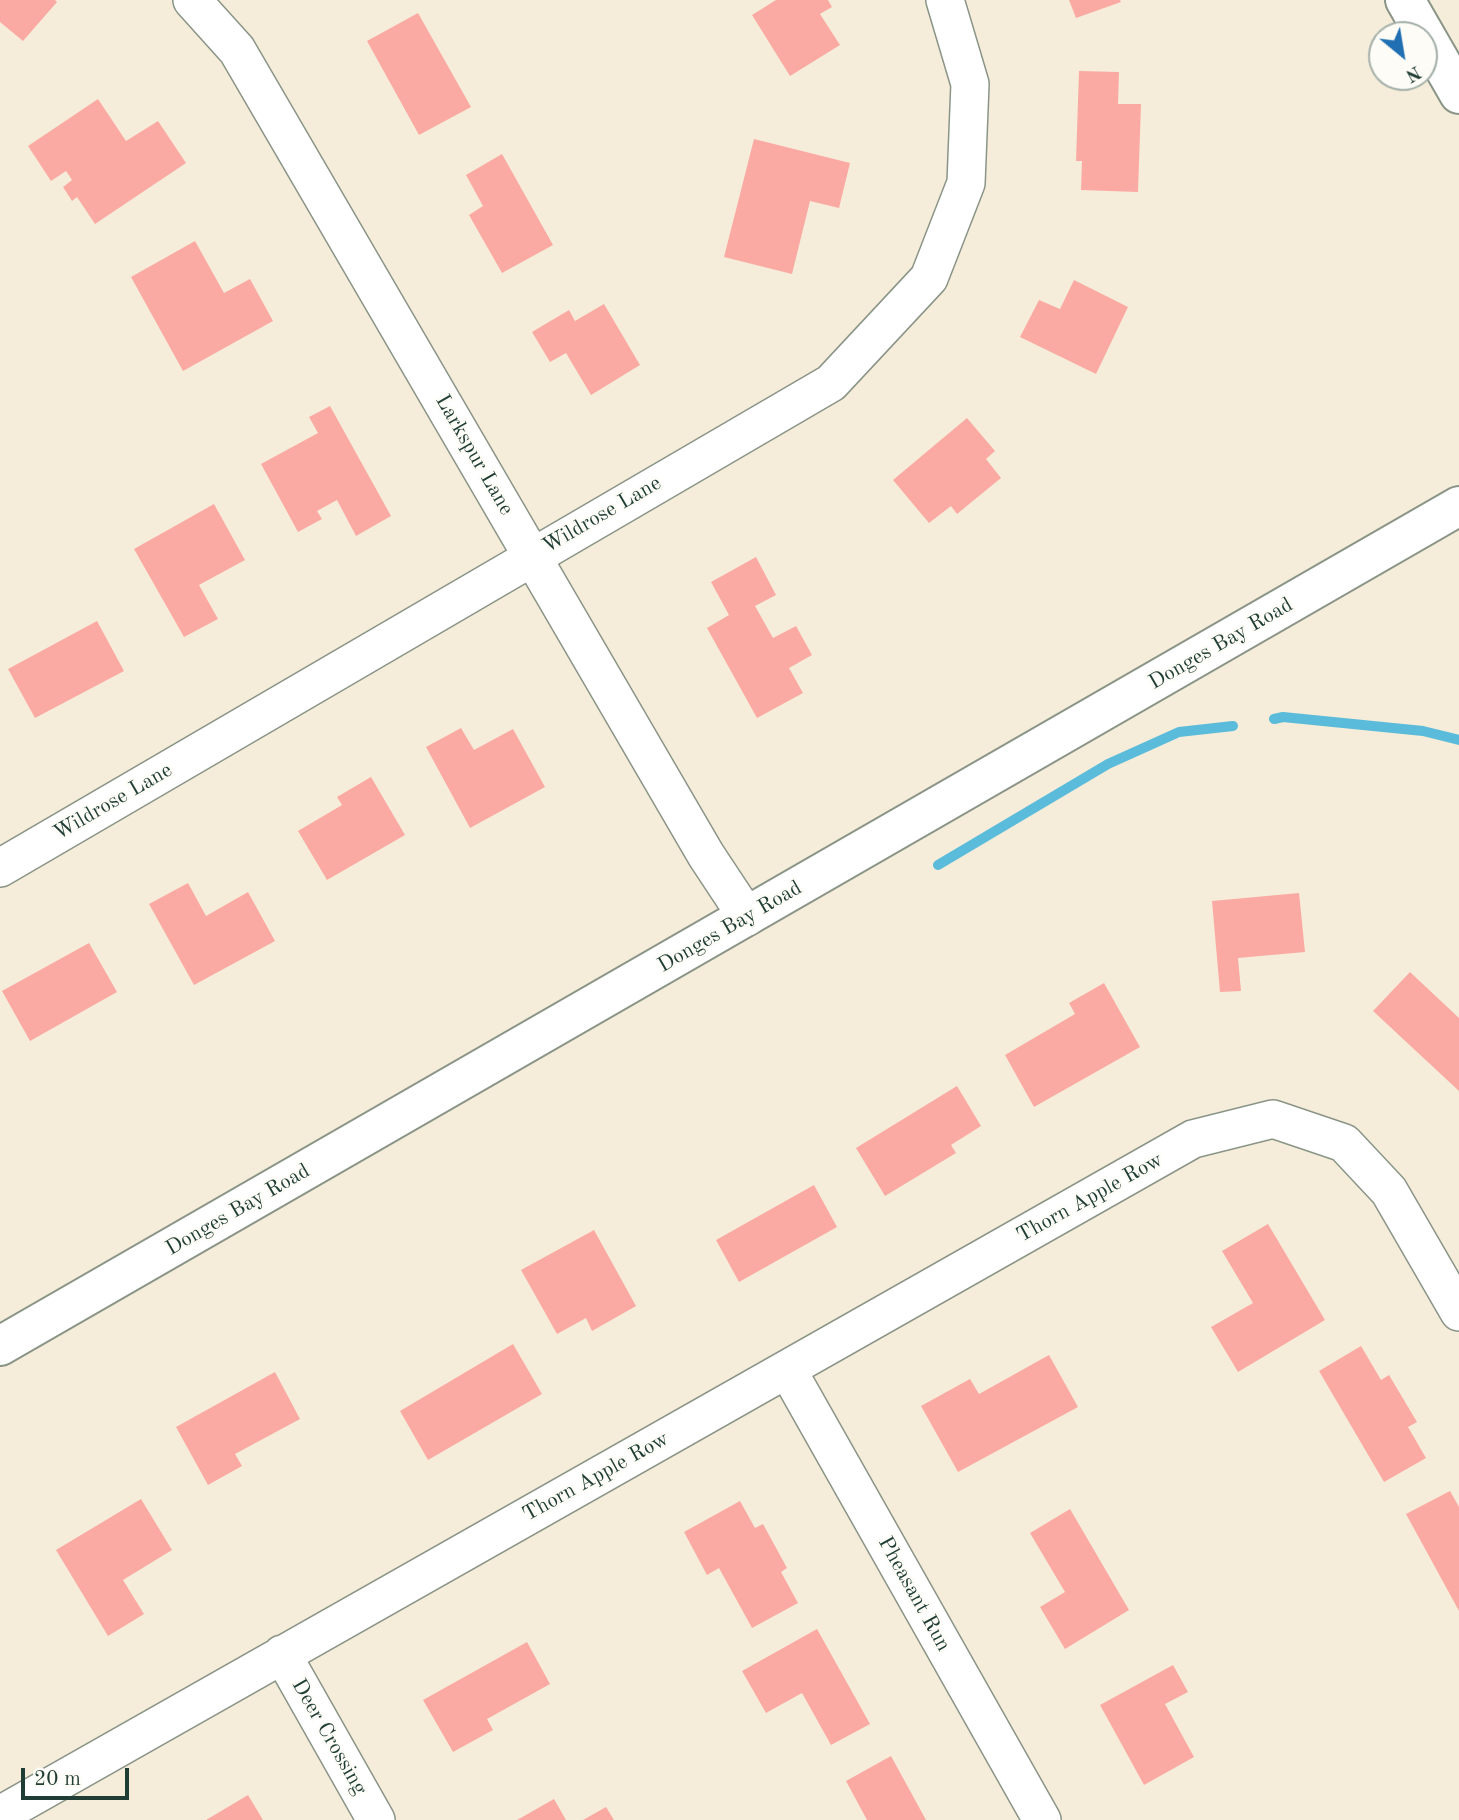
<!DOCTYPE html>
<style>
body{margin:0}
#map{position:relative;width:1459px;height:1820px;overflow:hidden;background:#f5edda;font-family:"Old Standard TT",serif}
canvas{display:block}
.north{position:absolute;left:1368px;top:21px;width:70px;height:70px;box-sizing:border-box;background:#fdfcf7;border:2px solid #a4b0a9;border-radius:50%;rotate:150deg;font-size:19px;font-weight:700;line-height:28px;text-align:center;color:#1f3d34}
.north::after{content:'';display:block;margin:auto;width:24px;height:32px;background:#1f6fb2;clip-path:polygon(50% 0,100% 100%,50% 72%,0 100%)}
.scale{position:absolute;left:21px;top:1768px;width:108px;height:32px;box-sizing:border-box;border:4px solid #1f3d34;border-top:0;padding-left:9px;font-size:21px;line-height:24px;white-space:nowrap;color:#1f3d34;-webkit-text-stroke:5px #fdfcf7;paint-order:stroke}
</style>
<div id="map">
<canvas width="1459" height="1820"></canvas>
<div class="north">N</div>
<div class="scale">20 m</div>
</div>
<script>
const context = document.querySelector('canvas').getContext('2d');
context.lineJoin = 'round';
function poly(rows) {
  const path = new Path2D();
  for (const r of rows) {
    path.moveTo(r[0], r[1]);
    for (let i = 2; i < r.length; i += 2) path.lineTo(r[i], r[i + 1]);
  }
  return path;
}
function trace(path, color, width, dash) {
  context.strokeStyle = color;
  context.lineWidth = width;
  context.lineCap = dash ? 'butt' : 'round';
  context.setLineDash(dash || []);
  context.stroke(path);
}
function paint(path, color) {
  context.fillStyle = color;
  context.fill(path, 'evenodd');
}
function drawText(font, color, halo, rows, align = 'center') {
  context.font = font + ' "Old Standard TT",serif';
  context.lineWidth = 5;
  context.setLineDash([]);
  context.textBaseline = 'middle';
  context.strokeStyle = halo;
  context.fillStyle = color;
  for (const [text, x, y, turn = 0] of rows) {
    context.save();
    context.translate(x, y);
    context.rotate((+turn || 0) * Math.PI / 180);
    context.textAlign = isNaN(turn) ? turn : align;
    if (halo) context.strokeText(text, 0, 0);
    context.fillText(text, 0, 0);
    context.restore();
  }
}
trace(poly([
 [1274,719,1283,717,1423,731,1459,740],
 [938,865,1108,764,1179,732,1233,726]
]), '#5bbbda', 10);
paint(poly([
 [0,0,55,0,57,2,23,41,0,22],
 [776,0,828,0,832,7,820,14,840,45,790,76,752,15],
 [1069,0,1120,0,1121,2,1076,18],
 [418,13,471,107,419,135,367,41],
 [1079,71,1119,72,1118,104,1141,104,1138,192,1081,190,1082,161,1076,161],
 [98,99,126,141,158,121,186,163,95,224,77,197,72,201,63,187,72,180,66,171,51,181,28,146],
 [754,139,850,163,839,208,810,201,792,274,724,257],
 [502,154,553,245,502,273,469,215,483,206,466,175],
 [195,241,224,293,250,279,273,321,183,371,131,277],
 [1074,280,1128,307,1096,374,1020,337,1039,300,1060,309],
 [604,304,640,365,591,395,566,353,550,362,532,332,569,310,575,321],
 [330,406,391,516,356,536,337,500,317,511,322,519,298,532,261,464,318,433,309,417],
 [967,418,995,451,986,459,1001,478,957,514,951,506,929,523,893,480],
 [214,504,245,560,199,585,218,619,184,637,134,549],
 [756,557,776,595,755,606,773,638,796,626,812,655,789,668,803,693,757,718,707,628,729,615,711,582],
 [97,621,124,671,35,718,8,669],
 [461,728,474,750,513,729,545,787,470,828,426,747],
 [371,777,405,835,327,880,298,831,342,805,337,797],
 [188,883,206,916,248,892,275,941,194,985,149,904],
 [1299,893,1305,952,1238,958,1241,991,1220,992,1212,901],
 [89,943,117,992,30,1041,2,991],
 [1410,972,1459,1018,1459,1091,1373,1011],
 [1104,983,1140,1047,1034,1107,1005,1055,1075,1014,1069,1003],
 [957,1086,981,1126,951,1145,956,1153,885,1196,856,1148],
 [814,1185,837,1227,739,1282,716,1240],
 [1268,1224,1325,1320,1238,1372,1211,1327,1253,1303,1222,1251],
 [594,1230,636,1306,592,1331,586,1318,557,1334,521,1270],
 [513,1344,542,1394,428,1460,400,1411],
 [1361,1346,1381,1380,1389,1375,1417,1422,1408,1427,1426,1458,1384,1482,1319,1371],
 [1049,1355,1078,1407,958,1472,921,1406,970,1379,979,1394],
 [275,1372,300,1419,235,1454,242,1466,208,1485,176,1427],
 [1450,1491,1459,1507,1459,1611,1406,1514],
 [141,1499,172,1550,123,1580,144,1614,108,1636,56,1550],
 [740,1501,755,1528,763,1524,787,1568,781,1572,798,1603,752,1628,719,1568,707,1575,684,1532],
 [1070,1509,1129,1610,1065,1649,1040,1607,1065,1592,1030,1533],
 [817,1629,870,1724,831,1745,802,1693,766,1713,742,1671],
 [527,1642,550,1684,487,1719,493,1730,453,1752,423,1700],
 [1173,1665,1188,1692,1165,1704,1194,1757,1144,1785,1100,1705],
 [891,1756,926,1820,867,1820,846,1781],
 [248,1795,263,1820,206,1820],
 [554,1799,566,1820,517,1820],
 [606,1807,614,1820,583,1820]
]), '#fbaaa3');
const minor = poly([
 [192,0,237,50,706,855,747,917],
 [0,868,831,383,929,278,966,183,970,84,945,0],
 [787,1369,1042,1820],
 [282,1654,376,1820],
 [0,1815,1193,1139,1273,1119,1344,1143,1389,1191,1459,1312]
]);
const tertiary = poly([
 [1405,0,1459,94],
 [0,1346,1459,506]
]);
trace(minor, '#8a9587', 40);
trace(tertiary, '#8a9587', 42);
trace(minor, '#fff', 37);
trace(tertiary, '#fff', 38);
drawText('21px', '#1f3d34', '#fdfcf7', [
 ["Larkspur Lane",474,455,60],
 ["Wildrose Lane",602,515,-30],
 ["Donges Bay Road",1221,644,-30],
 ["Wildrose Lane",113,802,-30],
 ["Donges Bay Road",730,927,-30],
 ["Thorn Apple Row",1090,1198,-29],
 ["Donges Bay Road",238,1210,-30],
 ["Thorn Apple Row",596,1477,-29],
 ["Pheasant Run",914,1594,61],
 ["Deer Crossing",329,1737,60]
]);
</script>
